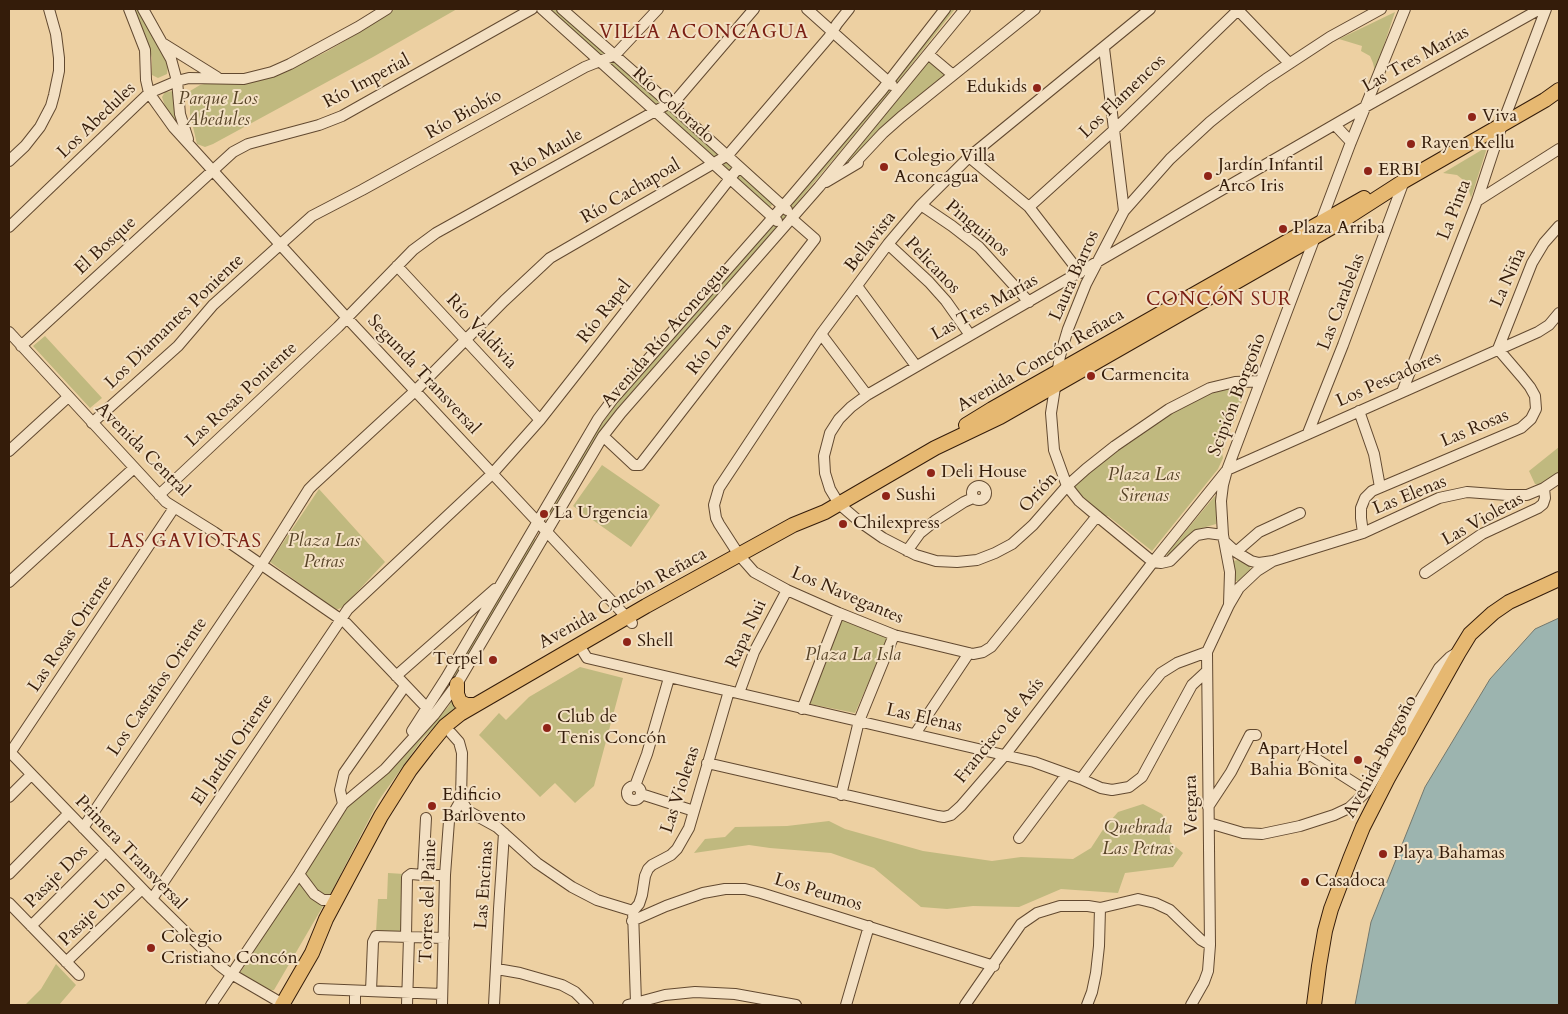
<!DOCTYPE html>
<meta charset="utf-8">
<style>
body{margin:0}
#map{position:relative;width:1568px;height:1014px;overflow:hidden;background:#edd0a2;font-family:Cardo,serif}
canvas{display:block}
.frame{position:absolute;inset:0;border:10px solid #341c0a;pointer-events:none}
</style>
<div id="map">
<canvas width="1568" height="1014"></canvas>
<div class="frame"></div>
</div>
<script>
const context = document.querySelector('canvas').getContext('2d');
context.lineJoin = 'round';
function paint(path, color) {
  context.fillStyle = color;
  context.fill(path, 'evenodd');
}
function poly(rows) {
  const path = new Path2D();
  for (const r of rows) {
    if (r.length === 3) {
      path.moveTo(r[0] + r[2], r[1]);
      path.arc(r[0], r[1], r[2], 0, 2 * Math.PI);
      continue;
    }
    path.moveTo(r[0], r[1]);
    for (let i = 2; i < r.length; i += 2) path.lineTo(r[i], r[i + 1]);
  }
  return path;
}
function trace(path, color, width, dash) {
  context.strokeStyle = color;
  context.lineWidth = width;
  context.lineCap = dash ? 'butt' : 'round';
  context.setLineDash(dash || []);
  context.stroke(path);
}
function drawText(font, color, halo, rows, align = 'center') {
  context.font = font + ' Cardo,serif';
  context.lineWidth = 4;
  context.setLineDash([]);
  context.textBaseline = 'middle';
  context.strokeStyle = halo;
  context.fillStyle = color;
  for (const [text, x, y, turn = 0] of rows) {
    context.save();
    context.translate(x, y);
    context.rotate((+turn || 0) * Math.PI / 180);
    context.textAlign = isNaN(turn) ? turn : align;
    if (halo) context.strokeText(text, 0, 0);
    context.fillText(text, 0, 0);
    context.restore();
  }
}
paint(poly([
 [134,9,139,9,163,51,168,66,167,74,158,78,152,75,152,58,147,39],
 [395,9,457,9,373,57,213,144,205,147,197,144,190,114,190,91,200,85,213,82,243,84,292,68,326,52,355,35],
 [555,9,559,9,773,204,768,209,550,11],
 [951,9,955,9,893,88,781,222,616,410,598,437,549,523,545,517,586,447,615,405,777,219,890,86],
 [1395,12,1375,72,1373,63,1370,56,1361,51,1362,46,1339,39],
 [930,60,947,77,856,159,841,165],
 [174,91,176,121,175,124,167,112,162,97,165,92],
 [1485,148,1486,151,1471,198,1467,183,1457,175,1443,173],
 [45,336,102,398,90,408,33,346],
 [1235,387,1237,391,1246,391,1222,453,1223,458,1218,469,1152,551,1108,516,1103,517,1071,487,1099,462,1160,418,1210,394],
 [1559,447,1559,474,1541,486,1535,484,1529,471],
 [602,465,660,505,631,547,573,506],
 [319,489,385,562,343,607,336,610,270,562],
 [1217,495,1216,524,1199,529,1180,543,1171,554,1166,555,1214,497],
 [534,537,536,541,454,685,443,697,440,698,441,692],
 [1238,560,1250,565,1251,571,1240,581,1235,581,1232,561],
 [841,619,888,638,855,713,810,704],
 [580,667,623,678,594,786,575,803,555,783,540,797,479,735,499,713,506,720,529,697],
 [453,699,460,708,443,719,423,738,379,800,333,889,274,990,267,991,240,973,335,825,351,803,393,765,448,707],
 [1143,804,1162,814,1169,827,1170,842,1183,853,1173,867,1125,873,1118,893,1061,889,1019,907,973,906,947,909,921,907,874,868,831,853,770,848,749,845,694,853,705,839,725,837,735,827,787,826,829,821,845,829,923,851,992,861,1021,857,1073,859,1091,848,1104,828,1118,812],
 [388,873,404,874,403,933,376,932,378,899,387,899],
 [56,964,76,985,59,1005,25,1005,41,989]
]), '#c0b97f');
const water = poly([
 [1559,618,1559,1005,1355,1005,1371,922,1425,787,1490,679,1535,629,1559,618]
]);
paint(water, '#9cb4af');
trace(water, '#72776d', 1);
const minor = poly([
 [129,9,145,50,146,80,149,93,174,128,347,318,632,623],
 [143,9,171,59,177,81,180,114,188,139],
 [542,9,777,221],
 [562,9,670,104,787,210],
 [807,9,892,85],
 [1237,9,1289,63],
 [164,44,217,77],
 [1104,48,1124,211],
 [928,54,953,75],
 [1335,125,1351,142],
 [969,157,1029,207,1080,273],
 [9,161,25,146,40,127,51,106,54,95,59,71,59,58,56,34,49,9],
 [853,165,883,133,901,117,1035,9],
 [826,182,858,163],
 [1477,201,1559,149],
 [921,205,952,226,979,247,1029,302],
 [1029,207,1114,130,1238,10],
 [9,227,149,93,177,81,189,78,244,79,272,72,290,64,358,27,387,9],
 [888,244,929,282,946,301,970,335],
 [397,266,540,420],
 [857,286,916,366],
 [9,332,166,502,214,532,346,623,427,708],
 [821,334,867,395],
 [21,346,233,152,248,144,319,125,342,116,532,9],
 [1260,381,1235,382,1210,388,1169,409,1115,446,1086,469,1067,486,1033,525,1012,544,995,553,977,560,957,562,936,561,916,555,883,538,860,522,839,504,830,489,825,473,824,456,830,433,839,419,851,407,867,395,1365,107,1540,9],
 [1402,392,1477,201,1502,125,1546,9],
 [1359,411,1374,454,1380,487],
 [92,423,178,346,213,305,312,216,362,190,585,67,615,55,658,9],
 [1308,433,1343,345,1404,181],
 [603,436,634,465,640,465,815,239,791,218],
 [9,451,68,397],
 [979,493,7],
 [159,495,338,327,413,250,436,233,677,99,754,9],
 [1097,516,991,647,983,652,973,654,894,635,839,613,787,590,754,572,739,555,719,524,716,518,714,505,719,488,821,334,888,244,921,205,969,157,1150,9],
 [1363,533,1361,518,1361,508,1365,498,1372,491,1521,428,1531,419,1536,409,1535,396,1530,387,1522,377,1498,349,1532,263,1544,243,1559,226],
 [1223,535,1208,533,1197,535,1190,541,1170,561,1161,563,1153,562,1097,516,1079,501,1067,486,1054,450,1051,413,1060,356,1068,329,1086,284,1124,211,1170,159,1210,122,1235,102,1266,79,1330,37,1381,9],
 [1225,542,1236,552,1251,561,1259,563,1273,561,1363,533,1439,498,1467,492,1507,495,1527,495,1544,488,1559,478],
 [907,551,920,533,936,520,964,502,973,498],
 [1236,552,1259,532,1300,513],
 [1425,573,1482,534,1538,508,1543,504,1545,498,1544,488],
 [9,582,134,468],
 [1229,605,1230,572,1223,535,1221,501,1223,485,1227,470,1351,142,1405,9],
 [579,645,587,658,1034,762,1081,779,1101,788,1112,790,1129,787,1142,777,1192,685,1206,672],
 [396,676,495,589],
 [739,693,754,652,787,590],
 [802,709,839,613],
 [412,731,446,678,598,419,613,399,791,197,882,90,945,9],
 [451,733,459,742,462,753,461,800,468,811,497,827,537,863,572,887,597,900,633,911],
 [915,734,969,653],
 [9,751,152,899,219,965,228,972,283,1004],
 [10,753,174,508],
 [1303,762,1307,753,1367,791],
 [707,763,938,816,944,817,951,815,961,806,1005,755,1153,562,1227,470,1538,332,1549,325,1559,313],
 [1081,779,1143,695,1161,673,1177,663,1207,652],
 [635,786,647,754,669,678],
 [634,793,7],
 [641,794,694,811],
 [841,795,859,721,894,635],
 [9,797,31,775],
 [343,804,340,790,344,773,405,686],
 [1208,807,1231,772,1250,735,1256,735],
 [1209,823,1243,833,1262,834,1300,826,1334,815,1349,808,1367,791,1439,668,1450,657,1458,652],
 [83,828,265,559,309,489,314,484,415,391,504,301,550,258,728,155,829,37,837,24,849,9],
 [1019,838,1067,774],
 [9,874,69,813],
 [299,874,314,894,323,900,336,900],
 [423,875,445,875],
 [152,899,348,609,492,474,540,420,739,167],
 [9,903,79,975],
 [632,921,666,906,703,893,725,889,745,889,761,893,994,966],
 [31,926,106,851],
 [406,937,407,877,411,874,423,875,426,818],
 [66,962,142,889],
 [497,969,520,973,562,985,575,992,588,1005],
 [319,989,442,994],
 [371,991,373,942,376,936,444,938],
 [636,1003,633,911,639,904,642,895,645,876,648,869,652,865,671,855,677,849,689,828,729,691],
 [211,1005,299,874,343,804,385,769,434,715,457,684,603,436,621,413,819,187,965,9],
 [355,1005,355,991],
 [407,1005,409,937],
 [442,1005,445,875,449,821,461,800],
 [494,1005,499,909,504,833],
 [628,1005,665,995,695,992,735,994,796,1005],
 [846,1005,869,926],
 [965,1005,1021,924,1037,913,1060,906,1088,906,1100,908,1138,899,1155,903,1170,910,1201,940,1210,945],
 [1087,1005,1092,992,1096,973,1099,946,1100,908],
 [1191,1005,1204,982,1208,971,1210,945,1207,652,1229,605,1239,588,1257,571,1273,561]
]);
const major = poly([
 [966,425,992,409,1364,198],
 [457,684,457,694,460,702,467,705,473,705],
 [282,1005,312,953,326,919,381,816,410,770,427,748,445,726,460,714,646,606,793,525,825,512,935,448,1000,417,1334,226,1404,181,1545,100,1559,90],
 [1314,1005,1319,966,1325,931,1331,909,1350,859,1363,827,1388,778,1459,652,1470,634,1493,613,1509,602,1559,579]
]);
trace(minor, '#624930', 12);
trace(major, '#341c0a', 16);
trace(minor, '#f3e0c3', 10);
trace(major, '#e6b871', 14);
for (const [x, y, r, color] of [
 [1037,88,5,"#8f2418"],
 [1472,117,5,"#8f2418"],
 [1411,144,5,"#8f2418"],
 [884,167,5,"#8f2418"],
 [1368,171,5,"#8f2418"],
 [1208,176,5,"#8f2418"],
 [1283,229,5,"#8f2418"],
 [1091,376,5,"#8f2418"],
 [931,473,5,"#8f2418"],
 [886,496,5,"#8f2418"],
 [544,514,5,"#8f2418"],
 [843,524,5,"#8f2418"],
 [627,642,5,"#8f2418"],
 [493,660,5,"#8f2418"],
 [547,728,5,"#8f2418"],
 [1358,760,5,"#8f2418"],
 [432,806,5,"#8f2418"],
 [1383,854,5,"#8f2418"],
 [1305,882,5,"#8f2418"],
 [151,948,5,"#8f2418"]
]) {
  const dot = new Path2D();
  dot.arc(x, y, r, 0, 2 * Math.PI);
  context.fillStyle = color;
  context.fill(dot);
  trace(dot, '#f3e0c3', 2);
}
drawText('18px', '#341c0a', '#f3e0c3', [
 ["Las Tres Marías",1416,60,-29],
 ["Río Imperial",367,82,-28],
 ["Los Flamencos",1123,97,-44],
 ["Río Colorado",673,106,42],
 ["Río Biobío",464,115,-29],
 ["Los Abedules",97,121,-44],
 ["Río Maule",547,153,-29],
 ["Río Cachapoal",631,192,-30],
 ["La Pinta",1455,210,-69],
 ["Pinguinos",977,229,40],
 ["Bellavista",871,242,-52],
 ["El Bosque",106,246,-43],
 ["Pelicanos",932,266,46],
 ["Laura Barros",1075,276,-66],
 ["La Niña",1509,278,-66],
 ["Las Carabelas",1342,302,-69],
 ["Las Tres Marías",985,308,-29],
 ["Río Rapel",605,312,-52],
 ["Los Diamantes Poniente",175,322,-44],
 ["Río Valdivia",481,332,47],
 ["Avenida Río Aconcagua",666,336,-49],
 ["Río Loa",710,349,-52],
 ["Avenida Concón Reñaca",1041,361,-30],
 ["Segunda Transversal",423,375,47],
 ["Los Pescadores",1389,380,-24],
 ["Las Rosas Poniente",242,395,-43],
 ["Scipión Borgoño",1238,395,-69],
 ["Las Rosas",1475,429,-23],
 ["Avenida Central",142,450,45],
 ["Orión",1039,493,-48],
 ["Las Elenas",1410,496,-22],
 ["Las Violetas",1483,520,-29],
 ["Los Navegantes",847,596,23],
 ["Avenida Concón Reñaca",623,599,-29],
 ["Las Rosas Oriente",71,634,-56],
 ["Rapa Nui",747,634,-65],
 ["Los Castaños Oriente",158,687,-56],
 ["Las Elenas",924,719,13],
 ["Francisco de Asís",1000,731,-51],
 ["El Jardín Oriente",233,750,-56],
 ["Avenida Borgoño",1381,757,-62],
 ["Las Violetas",681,790,-72],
 ["Vergara",1192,805,-91],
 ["Primera Transversal",130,853,46],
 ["Pasaje Dos",57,877,-45],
 ["Las Encinas",485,885,-86],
 ["Los Peumos",818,893,17],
 ["Torres del Paine",429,901,-88],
 ["Pasaje Uno",93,914,-44]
]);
drawText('18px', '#341c0a', '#f3e0c3', [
 ["Edukids",1027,88,"right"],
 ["Viva",1482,117],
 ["Rayen Kellu",1421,144],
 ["Colegio Villa",894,157],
 ["Aconcagua",894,178],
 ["Jardín Infantil",1218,166],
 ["Arco Iris",1218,187],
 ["ERBI",1378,171],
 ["Plaza Arriba",1293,229],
 ["Carmencita",1101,376],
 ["Deli House",941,473],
 ["Sushi",896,496],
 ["La Urgencia",554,514],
 ["Chilexpress",853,524],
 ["Shell",637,642],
 ["Terpel",483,660,"right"],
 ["Club de",557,718],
 ["Tenis Concón",557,739],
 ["Apart Hotel",1348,750,"right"],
 ["Bahia Bonita",1348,771,"right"],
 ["Edificio",442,796],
 ["Barlovento",442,817],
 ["Playa Bahamas",1393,854],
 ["Casadoca",1315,882],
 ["Colegio",161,938],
 ["Cristiano Concón",161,959]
], 'left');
drawText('italic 18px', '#574327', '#f3e0c3', [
 ["Parque Los",218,100],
 ["Abedules",218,121],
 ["Plaza Las",1144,476],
 ["Sirenas",1144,497],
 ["Plaza Las",324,542],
 ["Petras",324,563],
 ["Plaza La Isla",853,656],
 ["Quebrada",1138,829],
 ["Las Petras",1138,850]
]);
context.letterSpacing = '1px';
drawText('19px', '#7a1f14', '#f3e0c3', [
 ["VILLA ACONCAGUA",704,34],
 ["CONCÓN SUR",1219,301],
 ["LAS GAVIOTAS",185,543]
]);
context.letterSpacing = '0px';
</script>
